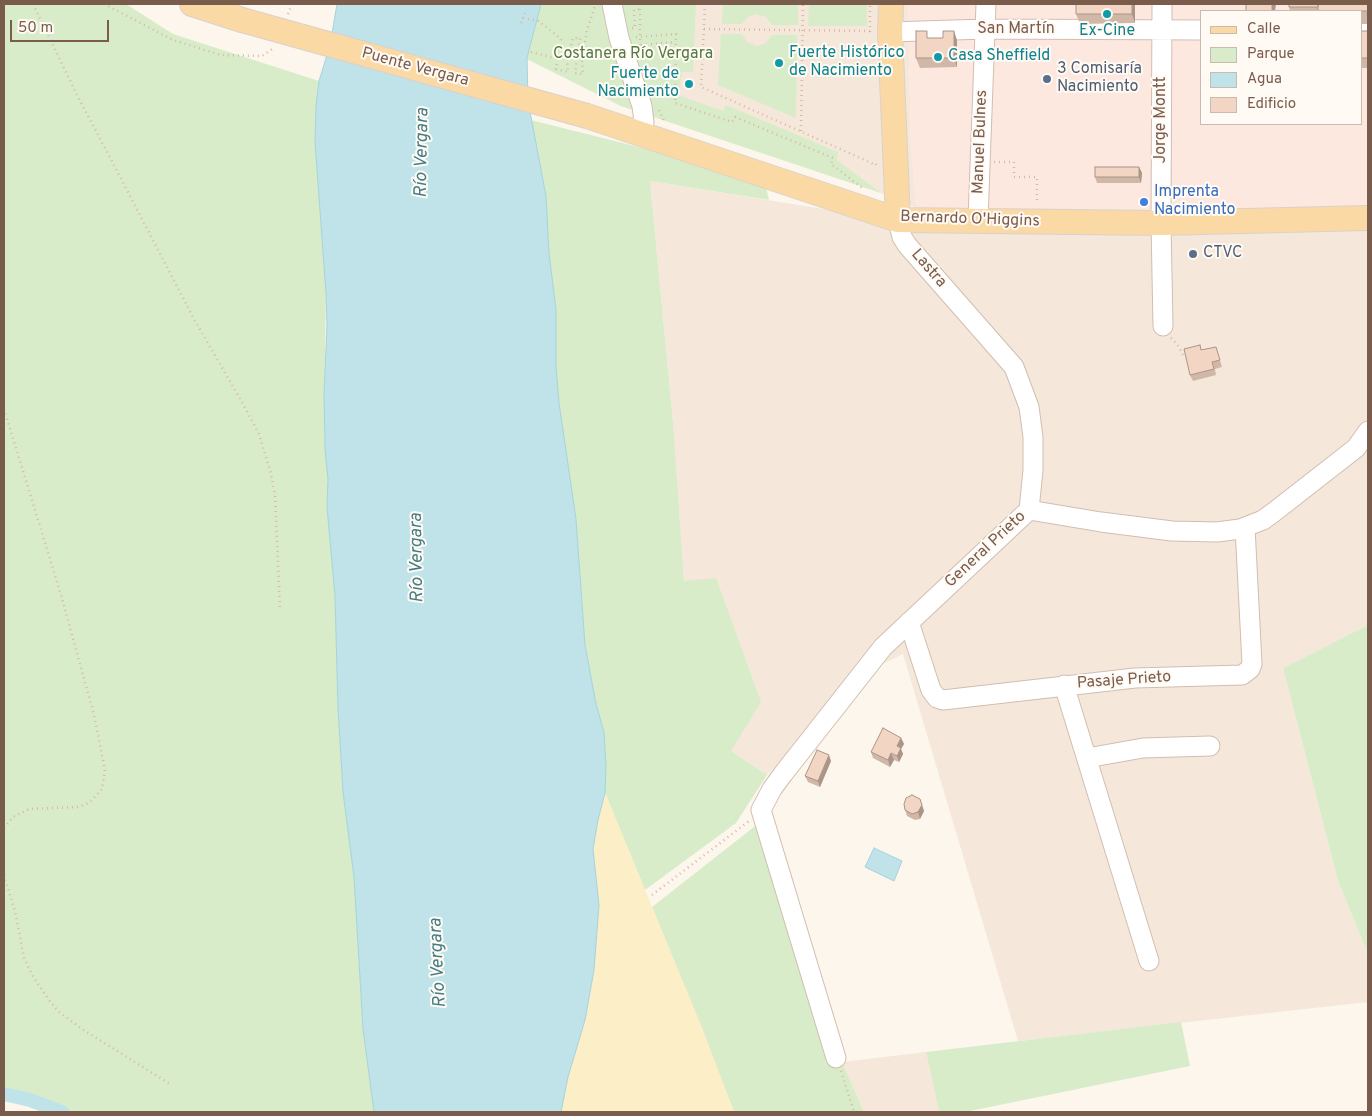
<!DOCTYPE html>
<meta charset="utf-8">
<style>
body{margin:0}
#map{position:relative;width:1372px;height:1116px;overflow:hidden;background:#fdf6ec;font-family:Overpass,sans-serif}
canvas{display:block}
.frame{position:absolute;inset:0;border:5px solid #7a5c4d;pointer-events:none}
.legend{position:absolute;left:1200px;top:10px;width:162px;height:115px;box-sizing:border-box;background:#fffaf3;border:1px solid #cabbb1;margin:0;padding:6px 9px;list-style:none;font-size:15px;color:#7a5c4d}
.legend li{display:flex;align-items:center;gap:10px;height:25px}
.legend b{width:25px;border:1px solid #cabbb1}
.scale{position:absolute;left:10px;top:20px;width:99px;height:22px;box-sizing:border-box;border:2px solid #7a5c4d;border-top:0;padding-left:6px;font-size:15px;line-height:18px;white-space:nowrap;color:#7a5c4d;-webkit-text-stroke:4px #fffaf3;paint-order:stroke}
</style>
<div id="map">
<canvas width="1372" height="1116"></canvas>
<div class="frame"></div>
<ul class="legend">
<li><b style="height:6px;background:#fbd9a5"></b>Calle</li>
<li><b style="height:14px;background:#d8ecc9"></b>Parque</li>
<li><b style="height:14px;background:#bfe3e8"></b>Agua</li>
<li><b style="height:14px;background:#f3d5c3"></b>Edificio</li>
</ul>
<div class="scale">50 m</div>
</div>
<script>
const context = document.querySelector('canvas').getContext('2d');
context.lineJoin = 'round';
function paint(path, color) {
  context.fillStyle = color;
  context.fill(path, 'evenodd');
}
function poly(rows) {
  const path = new Path2D();
  for (const r of rows) {
    path.moveTo(r[0], r[1]);
    for (let i = 2; i < r.length; i += 2) path.lineTo(r[i], r[i + 1]);
  }
  return path;
}
function trace(path, color, width, dash) {
  context.strokeStyle = color;
  context.lineWidth = width;
  context.lineCap = dash ? 'butt' : 'round';
  context.setLineDash(dash || []);
  context.stroke(path);
}
function drawText(font, color, halo, rows, align = 'center') {
  context.font = font + ' Overpass,sans-serif';
  context.lineWidth = 4;
  context.setLineDash([]);
  context.textBaseline = 'middle';
  context.strokeStyle = halo;
  context.fillStyle = color;
  for (const [text, x, y, turn = 0] of rows) {
    context.save();
    context.translate(x, y);
    context.rotate((+turn || 0) * Math.PI / 180);
    context.textAlign = isNaN(turn) ? turn : align;
    if (halo) context.strokeText(text, 0, 0);
    context.fillText(text, 0, 0);
    context.restore();
  }
}
paint(poly([
 [554,4,908,4,911,143,917,208,881,193,621,106,527,59,531,56],
 [650,181,928,226,1368,226,1368,625,1283,668,1338,881,1368,954,1368,1002,1018,1041,903,654,878,666,767,775,731,751,684,581,674,433],
 [926,1052,939,1112,864,1112,842,1062]
]), '#f5e8da');
paint(poly([
 [908,4,1368,4,1368,207,1140,210,917,208,911,143],
 [1201,11,1361,11,1361,124,1201,124]
]), '#fde8e0');
paint(poly([
 [4,4,126,4,173,34,319,81,316,106,315,142,326,293,324,423,325,449,328,479,327,507,335,596,338,708,343,792,354,877,363,1029,374,1112,62,1112,30,1100,4,1094],
 [541,4,696,4,693,72,682,72,678,95,723,111,726,105,838,152,837,160,881,193,621,106,527,59],
 [723,4,798,4,798,25,772,25,766,17,757,14,748,17,742,24,722,24],
 [809,4,867,4,867,26,808,26],
 [721,34,742,34,747,42,757,46,766,43,772,35,797,35,796,118,718,85],
 [531,120,750,175,766,187,769,200,650,181,674,433,684,581,716,578,761,702,731,751,767,775,736,823,645,890,605,793,606,766,604,732,596,704,585,645,576,519,559,403,556,366,556,310,549,253,546,196],
 [1368,625,1368,954,1338,881,1283,668],
 [768,816,842,1062,864,1112,734,1112,652,907],
 [1181,1022,1190,1066,965,1112,939,1112,926,1052]
]), '#d8ecc9');
paint(poly([
 [605,793,703,1030,734,1112,561,1112,568,1077,585,1020,594,970,599,905,593,849,598,820]
]), '#fcefc7');
const water = poly([
 [337,4,541,4,527,58,528,101,546,196,549,253,556,310,556,366,559,403,576,519,585,645,596,704,604,732,606,766,605,793,598,820,593,849,599,905,594,970,585,1020,568,1077,561,1112,374,1112,363,1029,354,877,343,792,338,708,335,596,327,507,328,479,325,449,324,394,327,325,326,293,315,142,316,106,319,81,330,45,337,4],
 [874,848,902,861,894,881,865,867,874,848]
]);
paint(water, '#bfe3e8');
trace(water, '#a5d3da', 1);
trace(poly([
 [4,1094,30,1100,62,1112]
]), '#bfe3e8', 14);
const minor = poly([
 [612,4,619,38,642,106,644,122,641,133],
 [1162,4,1161,223,1163,326],
 [1361,29,1368,29],
 [890,32,985,29,1201,30],
 [898,220,902,237,907,245,1014,367,1029,407,1033,437,1033,470,1029,510],
 [978,220,986,4],
 [1029,510,1101,522,1172,531,1217,532,1240,529,1263,520,1274,512,1356,448,1368,431],
 [909,622,931,690,937,698,943,700,1135,678,1242,675,1250,669,1252,664,1245,527],
 [1064,685,1149,961],
 [1087,758,1143,748,1210,746],
 [836,1058,761,810,772,789,783,774,883,647,1029,510]
]);
const major = poly([
 [192,4,242,20],
 [891,4,890,32,898,220],
 [587,116,898,220,1161,223,1368,218]
]);
trace(minor, '#d1beb0', 21);
trace(major, '#dad1cd', 26);
trace(poly([
 [33,4,78,97,116,169,194,319,243,404,259,434,271,474,275,495,280,608],
 [104,4,173,40,221,55,262,56,274,48],
 [640,4,640,45,643,54],
 [705,4,701,87,876,165,876,163],
 [288,14,292,4],
 [523,18,539,21,561,39,556,69,568,72,567,61,573,38,580,38,575,73,583,74,582,60,587,30,595,6],
 [521,23,525,13],
 [632,28,635,28,634,10,640,9],
 [704,29,871,31],
 [870,32,870,4],
 [636,37,676,34,675,103,732,122,735,117,833,158,831,164,864,189],
 [641,45,676,42],
 [531,52,558,59],
 [659,110,665,123],
 [801,131,803,4],
 [994,162,1014,162,1014,177,1037,177,1037,204],
 [1171,338,1177,344,1183,355],
 [4,409,61,595,94,715,105,770,102,789,92,800,85,805,77,807,29,809,13,817,4,828],
 [4,875,15,911,24,958,34,978,49,1000,58,1011,82,1029,170,1084],
 [652,895,749,821],
 [841,1071,854,1112]
]), '#d9b8a5', 2.5, [1, 4]);
trace(minor, '#fff', 19);
trace(major, '#fbd9a5', 24);
const majorBridge = poly([
 [242,20,587,116]
]);
trace(majorBridge, '#dad1cd', 26, []);
trace(majorBridge, '#fbd9a5', 24);
paint(poly([
 [1368,4,1368,24,1361,24,1361,11,1290,11,1289,7],
 [1135,5,1135,23,1080,24,1076,14],
 [1361,31,1368,31,1368,68,1361,68],
 [930,38,957,40,957,67,920,68,916,58],
 [1139,167,1142,173,1141,183,1097,183,1095,177],
 [1216,347,1222,367,1215,369,1216,375,1193,381,1190,375,1201,350],
 [901,738,904,744,901,749,903,754,899,762,894,760,890,767,873,758,871,752],
 [831,761,820,787,808,782,805,776],
 [920,799,924,811,920,819,915,820,907,816,905,810]
]), '#d1b7a8');
paint(poly([
 [1132,4,1135,4,1135,23,1132,14],
 [1272,4,1276,4,1275,11,1272,11],
 [954,31,957,40,957,67,954,58],
 [1139,167,1142,173,1141,183,1139,177],
 [901,738,904,744,901,749,903,754,899,762,897,756,897,746],
 [891,753,894,760,890,767,888,760],
 [829,755,831,761,820,787,818,781],
 [922,805,924,811,920,819,918,812]
]), '#aa9588');
const building = poly([
 [1076,4,1132,4,1132,14,1076,14,1076,4],
 [1246,4,1272,4,1272,11,1246,11,1246,4],
 [1289,4,1318,4,1318,7,1289,7,1289,4],
 [1318,4,1368,4,1368,11,1318,11,1318,4],
 [916,31,927,31,927,38,943,38,943,31,954,31,954,58,916,58,916,31],
 [1361,31,1368,31,1368,58,1361,58,1361,31],
 [1095,167,1139,167,1139,177,1095,177,1095,167],
 [1200,345,1201,350,1216,347,1220,360,1212,362,1214,369,1190,375,1184,349,1200,345],
 [883,728,901,738,897,746,901,748,897,756,891,753,888,760,871,752,883,728],
 [817,750,829,755,818,781,805,776,817,750],
 [912,795,920,799,922,805,918,812,912,814,905,810,904,804,906,798,912,795]
]);
paint(building, '#f3d5c3');
trace(building, '#aa9588', 1);
for (const [x, y, r, color] of [
 [1107,14,5,"#0f9aa8"],
 [938,57,5,"#0f9aa8"],
 [779,63,5,"#0f9aa8"],
 [1047,79,5,"#5c6f8a"],
 [689,84,5,"#0f9aa8"],
 [1144,202,5,"#3f7fe0"],
 [1193,254,5,"#5c6f8a"]
]) {
  const dot = new Path2D();
  dot.arc(x, y, r, 0, 2 * Math.PI);
  context.fillStyle = color;
  context.fill(dot);
  trace(dot, '#fffaf3', 2);
}
drawText('16px', '#7a5c4d', '#fffaf3', [
 ["San Martín",1016,30],
 ["Puente Vergara",415,68,15],
 ["Jorge Montt",1162,120,-90],
 ["Manuel Bulnes",981,142,-88],
 ["Bernardo O'Higgins",970,220,2],
 ["Lastra",928,269,49],
 ["General Prieto",986,550,-43],
 ["Pasaje Prieto",1124,681,-4]
]);
drawText('16px', '#0d838f', '#fffaf3', [
 ["Ex-Cine",1107,32,"center"],
 ["Fuerte Histórico",789,54],
 ["de Nacimiento",789,72],
 ["Casa Sheffield",948,57],
 ["Fuerte de",679,75,"right"],
 ["Nacimiento",679,93,"right"]
], 'left');
drawText('16px', '#537a41', '#fffaf3', [
 ["Costanera Río Vergara",633,55]
]);
drawText('16px', '#4e5e75', '#fffaf3', [
 ["3 Comisaría",1057,70],
 ["Nacimiento",1057,88],
 ["CTVC",1203,254]
], 'left');
drawText('16px', '#366cbe', '#fffaf3', [
 ["Imprenta",1154,193],
 ["Nacimiento",1154,211]
], 'left');
drawText('italic 18px', '#437c86', '#fffaf3', [
 ["Río Vergara",423,153,-89],
 ["Río Vergara",418,558,-91],
 ["Río Vergara",439,963,-93]
]);
</script>
